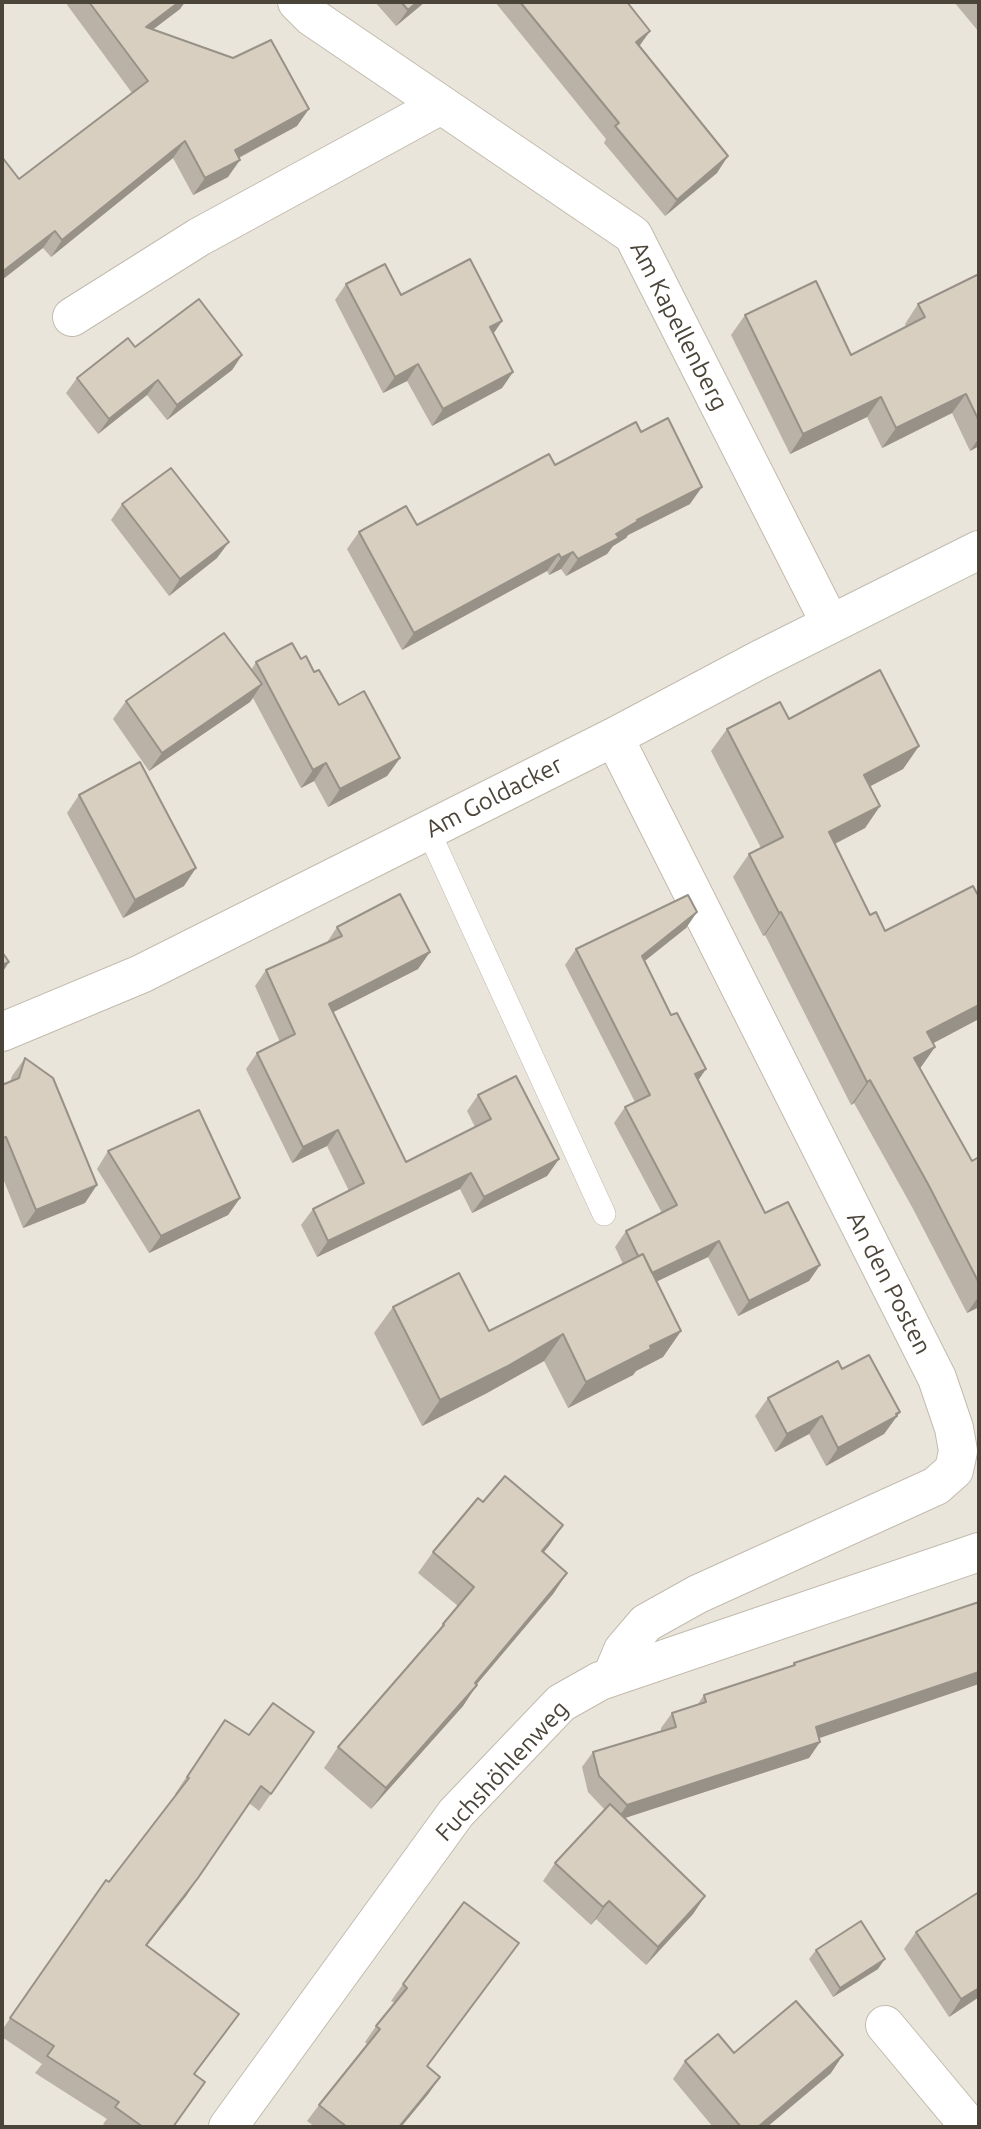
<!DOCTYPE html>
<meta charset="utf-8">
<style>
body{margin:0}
#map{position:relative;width:981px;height:2129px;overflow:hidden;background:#f6f3ec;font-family:Ubuntu,sans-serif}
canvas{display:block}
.frame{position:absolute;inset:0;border:4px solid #4b4439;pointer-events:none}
</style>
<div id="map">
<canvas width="981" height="2129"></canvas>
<div class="frame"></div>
</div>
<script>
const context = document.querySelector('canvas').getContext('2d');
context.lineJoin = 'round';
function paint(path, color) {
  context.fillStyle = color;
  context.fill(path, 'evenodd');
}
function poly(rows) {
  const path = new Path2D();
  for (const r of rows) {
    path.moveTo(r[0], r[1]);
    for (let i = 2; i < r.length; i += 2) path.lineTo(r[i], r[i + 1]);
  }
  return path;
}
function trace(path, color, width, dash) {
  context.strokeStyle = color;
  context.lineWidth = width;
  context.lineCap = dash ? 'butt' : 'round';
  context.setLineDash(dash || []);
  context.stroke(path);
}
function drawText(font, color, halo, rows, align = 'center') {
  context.font = font + ' Ubuntu,sans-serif';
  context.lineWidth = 5;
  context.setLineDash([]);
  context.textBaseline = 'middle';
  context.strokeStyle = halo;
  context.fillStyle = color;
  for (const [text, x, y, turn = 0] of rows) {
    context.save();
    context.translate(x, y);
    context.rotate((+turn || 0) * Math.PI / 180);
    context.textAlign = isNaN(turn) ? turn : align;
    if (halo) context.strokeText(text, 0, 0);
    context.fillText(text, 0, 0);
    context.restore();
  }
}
paint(poly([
 [2,2,979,2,979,2127,2,2127]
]), '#eae5da');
const lane = poly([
 [428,830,604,1214]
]);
const street = poly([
 [297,2,312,17,633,235,830,623],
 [72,317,199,237,441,105],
 [2,1032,141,974,614,737,759,660,979,550],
 [612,1676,623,1650,646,1623,698,1594,936,1486,954,1470,958,1451,954,1428,937,1378,614,737],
 [885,2025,970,2127],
 [228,2127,456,1813,561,1703,600,1681,979,1552]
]);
trace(lane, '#c2bbae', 24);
trace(street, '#c2bbae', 40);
trace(lane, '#fff', 23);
trace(street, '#fff', 38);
paint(poly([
 [65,2,185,2,180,9,153,29,297,126,239,158,228,177,193,195,173,158,51,257,43,248,19,179,132,93],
 [375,2,425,2,396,26],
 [495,2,627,2,650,31,639,46,717,173,665,216,604,143,606,139],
 [954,2,979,2,979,32],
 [979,274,979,446,970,451,952,413,882,448,867,417,790,454,731,335,745,315,851,355,906,327,905,324,918,304],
 [346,284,401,295,502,321,493,334,513,372,502,388,432,426,407,381,383,393,335,300],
 [135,347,242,355,232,370,167,420,147,395,98,434,66,393,77,378],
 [641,432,690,504,628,535,626,538,613,546,607,554,566,576,561,569,549,575,547,571,402,650,347,549,359,532,417,525,555,465],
 [122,504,217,558,169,596,111,520],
 [301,659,314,672,339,705,400,758,387,776,328,807,314,781,301,788,253,698,250,702,149,771,113,719,126,701,251,670,256,662],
 [789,719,919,746,903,769,870,786,880,806,865,828,835,844,935,1047,920,1068,972,1161,979,1157,979,1307,967,1313,912,1207,854,1103,851,1105,765,935,763,936,733,877,749,854,761,848,711,751,727,729],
 [79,795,184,886,123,918,67,813],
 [697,912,686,928,644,961,671,1015,706,1069,698,1080,765,1213,820,1265,809,1281,738,1316,708,1257,657,1281,681,1331,663,1357,636,1371,633,1375,568,1408,544,1361,487,1393,422,1426,374,1333,393,1307,489,1331,623,1264,615,1247,626,1231,662,1213,614,1123,625,1107,635,1102,565,965,576,949],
 [337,927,430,952,418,969,333,1012,406,1162,475,1127,467,1111,478,1095,559,1159,547,1176,472,1213,460,1189,317,1257,301,1225,313,1209,349,1191,327,1146,292,1163,246,1069,257,1053,280,1042,255,986,266,970,326,944],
 [25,1058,85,1203,23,1228,2,1176,2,1085,10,1082,12,1076],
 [108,1151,240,1198,228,1215,149,1253,97,1169],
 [842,1369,900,1412,884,1434,826,1466,809,1434,775,1452,755,1416,768,1398],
 [483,1502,563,1525,543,1553,567,1573,553,1594,476,1685,463,1706,371,1809,324,1768,338,1747,432,1640,443,1624,458,1606,418,1573,433,1552],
 [794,1663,820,1742,809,1758,624,1818,705,1896,693,1914,646,1965,596,1919,591,1925,543,1881,555,1863,605,1810,588,1792,582,1767,593,1752,661,1731,661,1728,672,1713,698,1704,704,1695,792,1666],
 [314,1732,259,1811,249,1803,186,1896,147,1945,239,2014,195,2074,173,2127,108,2127,103,2124,107,2119,35,2073,42,2064,2,2037,2,2030,106,1880,109,1882,176,1795,175,1794,213,1737],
 [916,1932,979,1997,949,2017,904,1949],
 [519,1943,427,2067,429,2093,401,2127,315,2127,307,2121,319,2105,367,2044,365,2042,376,2026,395,2003,391,2001,403,1984],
 [816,1950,878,1969,833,1997,809,1959],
 [734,2053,831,2073,767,2127,713,2127,673,2079,685,2061]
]), '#bab2a6');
paint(poly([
 [179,2,185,2,180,9,134,44,146,27],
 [417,2,425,2,396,26,408,10],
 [650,31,638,48,636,42],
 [309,109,297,126,223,166,235,150],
 [185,141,173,158,51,257,62,240],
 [728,156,717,173,665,216,677,200],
 [240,160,228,177,193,195,205,178],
 [55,231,43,248,2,280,2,272],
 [502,321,491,337,490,327],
 [242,355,232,370,167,420,177,405],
 [418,364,407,381,383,393,395,377],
 [513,372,502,388,432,426,443,409],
 [158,380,147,395,98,434,109,419],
 [966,394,952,413,882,448,896,428],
 [881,397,867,417,790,454,803,434],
 [979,438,979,446,970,451],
 [702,487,690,504,628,535,626,538,613,546,607,554,566,576,578,559,637,520],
 [229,542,217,558,169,596,180,579],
 [573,552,561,569,549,575,561,558],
 [559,554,547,571,402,650,414,633],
 [262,684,250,702,149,771,162,753],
 [919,746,903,769,848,798,864,775],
 [400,758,387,776,328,807,340,789],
 [326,763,314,781,301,788,313,770],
 [880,806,865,828,813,855,829,832],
 [196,868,184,886,123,918,135,900],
 [697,912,686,928,631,972,642,956],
 [781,912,765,935,763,936,779,913],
 [430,952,418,969,318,1020,329,1004],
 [9,962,2,973,2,965],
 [979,1005,979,1019,911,1055,927,1032],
 [935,1047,919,1070,914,1058],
 [706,1069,695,1085,695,1074],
 [870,1080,854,1103,851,1105,867,1082],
 [338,1130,327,1146,292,1163,303,1147],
 [559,1159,547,1176,472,1213,484,1197],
 [471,1173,460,1189,317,1257,328,1241],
 [97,1185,85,1203,23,1228,36,1210],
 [240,1198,228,1215,149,1253,161,1236],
 [719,1241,708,1257,637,1291,648,1275],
 [820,1265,809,1281,738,1316,749,1301],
 [979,1296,979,1307,967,1313],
 [681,1331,663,1357,636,1371,633,1375,568,1408,586,1382,650,1346],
 [563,1334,544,1361,487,1393,422,1426,440,1400],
 [900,1412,884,1434,826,1466,838,1448],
 [822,1416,809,1434,775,1452,787,1434],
 [563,1525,549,1546,527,1572,542,1551],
 [567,1573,553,1594,460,1704,475,1683],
 [979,1672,979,1684,805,1743,816,1727],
 [477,1685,463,1706,371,1809,386,1788],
 [820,1742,809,1758,616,1821,627,1805],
 [198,1878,186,1896,134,1962,146,1945],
 [705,1896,693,1914,646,1965,658,1947],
 [609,1901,596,1919,591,1925,603,1907],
 [885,1959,878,1969,833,1997,840,1988],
 [979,1988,979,1997,949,2017,961,1999],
 [843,2055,831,2073,767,2127,758,2127],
 [440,2077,429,2093,401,2127,399,2127]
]), '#979187');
const building = poly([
 [89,2,179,2,146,27,233,58,271,40,309,109,235,150,240,160,205,178,185,141,62,240,55,231,2,272,2,157,19,179,148,81,89,2],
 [401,2,417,2,408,10,401,2],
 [520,2,627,2,650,31,636,42,728,156,677,200,615,126,619,123,520,2],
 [470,259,502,321,490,327,513,372,443,409,418,364,395,377,346,284,385,264,401,295,470,259],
 [979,274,979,421,966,394,896,428,881,397,803,434,745,315,816,281,851,355,925,317,918,304,979,274],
 [199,299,242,355,177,405,158,380,109,419,77,378,128,338,135,347,199,299],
 [668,418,702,487,637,520,638,521,616,534,619,538,578,559,573,552,561,558,559,554,414,633,359,532,406,506,417,525,549,454,555,465,636,422,641,432,668,418],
 [171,468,229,542,180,579,122,504,171,468],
 [224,633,262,684,162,753,126,701,224,633],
 [292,643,301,659,306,656,314,672,319,670,339,705,364,691,400,758,340,789,326,763,313,770,256,662,292,643],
 [880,670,919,746,864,775,880,806,829,832,870,915,876,912,885,931,973,886,979,897,979,1005,927,1032,935,1047,914,1058,972,1161,979,1157,979,1283,928,1184,870,1080,867,1082,781,912,779,913,749,854,783,837,727,729,780,702,789,719,880,670],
 [140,762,196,868,135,900,79,795,140,762],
 [400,894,430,952,329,1004,406,1162,491,1119,478,1095,516,1076,559,1159,484,1197,471,1173,328,1241,313,1209,364,1183,338,1130,303,1147,257,1053,295,1034,266,970,342,936,337,927,400,894],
 [688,895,697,912,642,956,671,1015,677,1013,706,1069,695,1074,765,1213,788,1202,820,1265,749,1301,719,1241,652,1273,643,1254,638,1256,626,1231,677,1205,625,1107,650,1095,576,949,688,895],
 [2,952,9,962,2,965,2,952],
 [25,1058,53,1078,97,1185,36,1210,6,1137,2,1138,2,1085,19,1078,25,1058],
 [199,1110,240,1198,161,1236,108,1151,199,1110],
 [643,1254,681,1331,650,1346,651,1349,586,1382,563,1334,506,1367,440,1400,393,1307,459,1273,489,1331,643,1254],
 [869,1355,900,1412,896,1414,897,1416,838,1448,822,1416,787,1434,768,1398,838,1361,842,1369,869,1355],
 [505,1476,563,1525,542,1551,567,1573,475,1683,477,1685,386,1788,338,1747,444,1625,443,1624,474,1587,433,1552,478,1498,483,1502,505,1476],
 [979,1602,979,1672,816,1727,820,1742,627,1805,599,1776,593,1752,676,1727,672,1713,706,1702,704,1695,795,1665,794,1663,979,1602],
 [273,1703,314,1732,271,1794,261,1786,198,1878,146,1945,239,2014,194,2074,205,2082,173,2127,143,2127,115,2107,119,2102,47,2056,54,2046,10,2018,106,1880,109,1882,189,1778,187,1777,225,1720,249,1735,273,1703],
 [610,1804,705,1896,658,1947,609,1901,603,1907,555,1863,610,1804],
 [979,1892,979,1988,961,1999,916,1932,979,1892],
 [464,1902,519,1943,427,2066,440,2077,399,2127,347,2127,319,2105,380,2029,376,2026,407,1988,403,1984,464,1902],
 [861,1921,885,1959,840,1988,816,1950,861,1921],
 [796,2001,843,2055,758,2127,741,2127,685,2061,718,2034,734,2053,796,2001]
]);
paint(building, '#d8cfc1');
trace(building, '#979187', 2);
drawText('24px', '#4b4439', '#fff', [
 ["Am Kapellenberg",679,326,63],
 ["Am Goldacker",494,797,-27],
 ["An den Posten",889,1283,63],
 ["Fuchshöhlenweg",502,1771,-47]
]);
</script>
